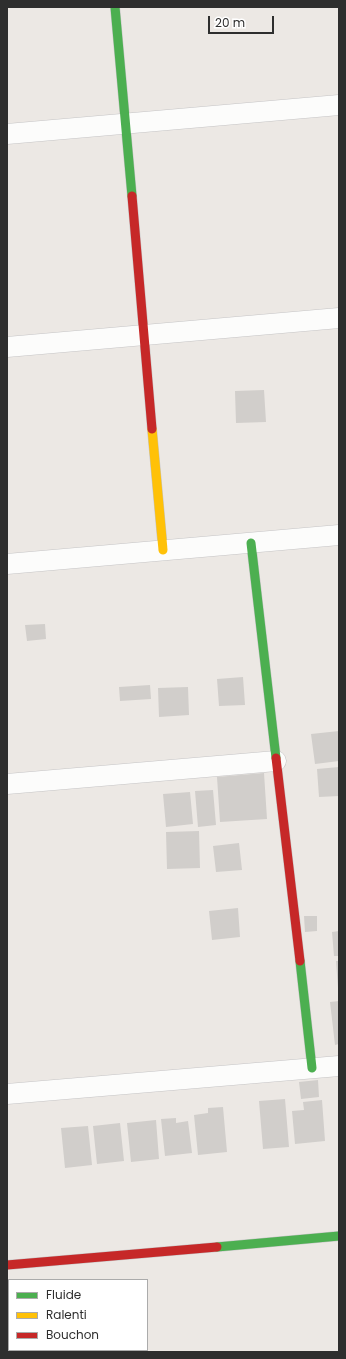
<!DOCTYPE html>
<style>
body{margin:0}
#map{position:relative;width:346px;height:1359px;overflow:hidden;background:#ece8e4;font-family:Poppins,sans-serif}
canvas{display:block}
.frame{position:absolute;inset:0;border:8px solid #2e2e2e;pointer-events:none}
.legend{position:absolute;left:8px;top:1279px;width:140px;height:72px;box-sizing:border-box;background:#fff;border:1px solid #ababab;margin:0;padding:5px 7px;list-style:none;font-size:12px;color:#2e2e2e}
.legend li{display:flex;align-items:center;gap:8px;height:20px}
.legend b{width:20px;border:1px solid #ababab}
.scale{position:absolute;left:208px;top:16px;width:66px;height:18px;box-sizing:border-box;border:2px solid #2e2e2e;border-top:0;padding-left:5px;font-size:12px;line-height:14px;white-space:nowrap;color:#2e2e2e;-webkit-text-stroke:3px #fff;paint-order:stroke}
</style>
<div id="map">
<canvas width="346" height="1359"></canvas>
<div class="frame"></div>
<ul class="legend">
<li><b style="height:5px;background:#4caf50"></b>Fluide</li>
<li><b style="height:5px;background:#ffc107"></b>Ralenti</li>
<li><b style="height:5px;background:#c62828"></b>Bouchon</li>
</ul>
<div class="scale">20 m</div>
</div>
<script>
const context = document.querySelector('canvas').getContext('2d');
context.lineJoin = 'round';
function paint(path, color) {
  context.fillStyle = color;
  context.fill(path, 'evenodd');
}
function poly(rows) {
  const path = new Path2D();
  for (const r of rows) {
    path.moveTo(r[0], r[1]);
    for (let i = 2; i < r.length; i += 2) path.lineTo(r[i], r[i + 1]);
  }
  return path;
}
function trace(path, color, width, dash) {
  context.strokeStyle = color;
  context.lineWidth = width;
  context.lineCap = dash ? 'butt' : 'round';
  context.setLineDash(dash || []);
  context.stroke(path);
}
paint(poly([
 [264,390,266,422,236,423,235,391],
 [45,624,46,639,27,641,25,625],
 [243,677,245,705,219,706,217,679],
 [150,685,151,699,120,701,119,687],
 [188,687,189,715,159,717,158,688],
 [339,731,339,761,315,764,311,734],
 [339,767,339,796,319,797,317,769],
 [264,773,267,819,220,822,217,777],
 [213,790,216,825,198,827,195,791],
 [190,792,193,824,166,827,163,794],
 [199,831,200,868,167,869,166,832],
 [239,843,242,870,216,872,213,846],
 [238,908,240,937,212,940,209,911],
 [304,916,317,916,317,931,305,932],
 [339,931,339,956,334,956,332,932],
 [336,961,339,961,339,988,338,988],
 [339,1001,339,1044,335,1045,330,1002],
 [318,1080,319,1097,301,1099,299,1082],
 [285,1099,289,1147,263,1149,259,1101],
 [322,1100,325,1141,295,1144,292,1111,304,1110,303,1102],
 [223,1107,227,1152,198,1155,194,1115,208,1113,208,1108],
 [176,1118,176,1123,188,1121,192,1153,165,1156,161,1119],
 [156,1120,159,1159,131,1162,127,1123],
 [120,1123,124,1161,97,1164,93,1126],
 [88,1126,92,1165,65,1168,61,1128]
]), '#d1cecb');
const street = poly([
 [7,134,339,105],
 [7,347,339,318],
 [7,564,339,535],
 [7,784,276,761],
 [7,1094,339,1066]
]);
const fast = poly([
 [115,7,132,196],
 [251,543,276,758],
 [300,961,312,1068],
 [217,1247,339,1236]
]);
const slow = poly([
 [152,429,163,550]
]);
const jam = poly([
 [132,196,152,429],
 [276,758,300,961],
 [7,1265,217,1247]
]);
trace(street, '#c5c4c5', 21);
trace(fast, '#c5c4c5', 10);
trace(slow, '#c5c4c5', 10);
trace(jam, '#c5c4c5', 10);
trace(street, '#fcfcfb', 20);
trace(fast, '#4caf50', 9);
trace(slow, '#ffc107', 9);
trace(jam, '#c62828', 9);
</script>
